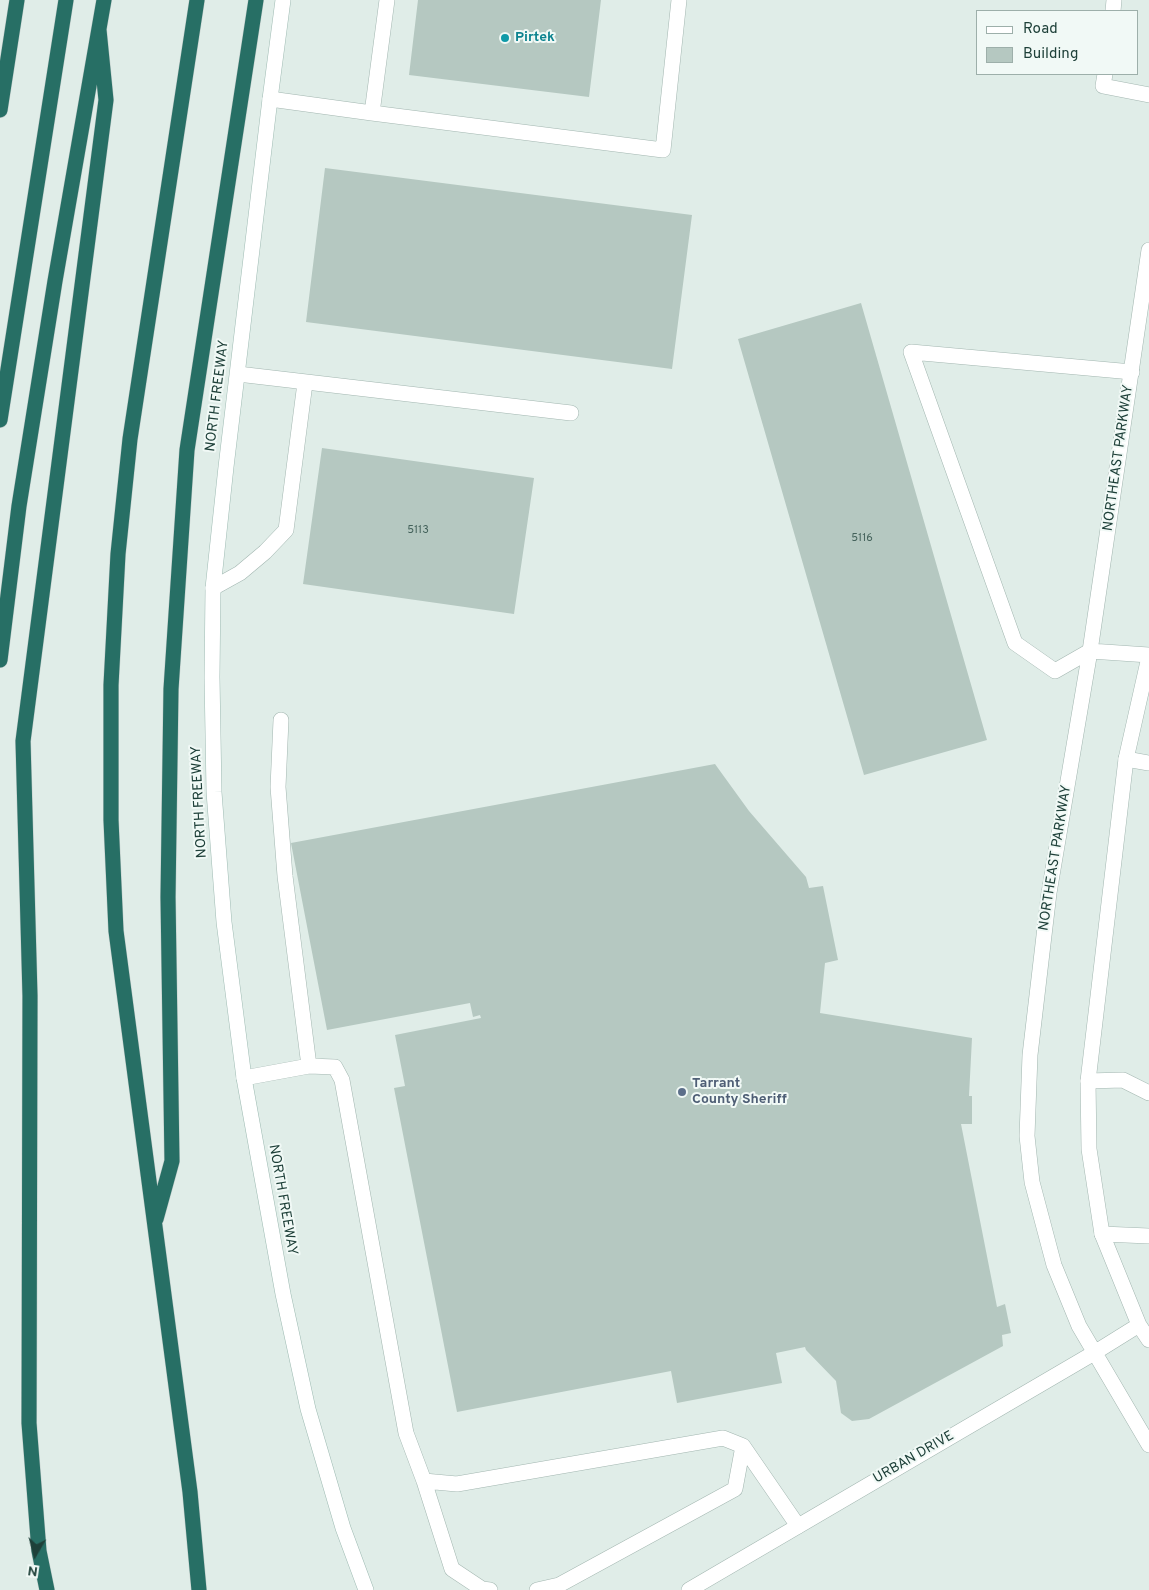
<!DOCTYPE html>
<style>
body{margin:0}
#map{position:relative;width:1149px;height:1590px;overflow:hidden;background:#e0ede8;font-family:Overpass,sans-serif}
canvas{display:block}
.legend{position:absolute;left:976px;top:10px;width:162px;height:65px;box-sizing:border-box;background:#f1f9f6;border:1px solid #9dafaa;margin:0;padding:6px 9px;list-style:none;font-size:15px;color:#1e4039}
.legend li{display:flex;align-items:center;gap:10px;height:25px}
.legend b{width:25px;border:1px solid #9dafaa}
.north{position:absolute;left:10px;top:1530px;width:50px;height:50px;-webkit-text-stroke:4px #f1f9f6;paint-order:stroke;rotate:188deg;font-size:14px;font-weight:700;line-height:20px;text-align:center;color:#1e4039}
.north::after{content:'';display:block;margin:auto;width:18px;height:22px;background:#1e4039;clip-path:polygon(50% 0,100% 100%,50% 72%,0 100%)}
</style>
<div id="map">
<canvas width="1149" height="1590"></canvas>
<ul class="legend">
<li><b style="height:6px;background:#fff"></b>Road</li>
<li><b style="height:14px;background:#b5c8c1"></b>Building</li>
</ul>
<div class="north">N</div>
</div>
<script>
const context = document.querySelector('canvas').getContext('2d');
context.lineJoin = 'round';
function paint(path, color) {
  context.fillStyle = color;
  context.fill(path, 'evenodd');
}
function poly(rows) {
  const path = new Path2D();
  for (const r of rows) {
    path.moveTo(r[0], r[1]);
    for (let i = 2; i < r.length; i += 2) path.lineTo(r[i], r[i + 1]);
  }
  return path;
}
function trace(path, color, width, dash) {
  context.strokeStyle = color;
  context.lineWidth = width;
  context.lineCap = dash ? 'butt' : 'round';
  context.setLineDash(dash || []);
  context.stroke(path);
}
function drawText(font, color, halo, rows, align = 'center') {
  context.font = font + ' Overpass,sans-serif';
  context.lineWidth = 4;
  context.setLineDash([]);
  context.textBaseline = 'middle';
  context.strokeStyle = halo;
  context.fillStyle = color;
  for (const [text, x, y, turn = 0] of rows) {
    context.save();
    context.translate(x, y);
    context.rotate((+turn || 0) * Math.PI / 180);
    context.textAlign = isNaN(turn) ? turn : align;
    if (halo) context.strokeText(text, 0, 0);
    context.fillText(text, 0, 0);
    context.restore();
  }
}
paint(poly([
 [418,0,601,0,589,97,409,75],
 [325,168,692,215,672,369,306,322],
 [861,303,987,740,864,775,738,339],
 [322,448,534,478,514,614,303,584],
 [715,764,749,811,806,877,809,888,823,886,838,960,825,963,820,1013,972,1038,969,1096,972,1096,972,1124,961,1124,997,1307,1005,1304,1011,1333,1002,1335,1003,1346,869,1419,852,1421,841,1413,836,1381,806,1350,805,1347,776,1353,782,1383,677,1403,671,1371,457,1412,394,1088,405,1086,395,1035,481,1018,480,1015,473,1017,470,1003,327,1030,291,843]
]), '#b5c8c1');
const service = poly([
 [1113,11,1114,0],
 [1105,74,1103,86,1149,95],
 [270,99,372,113,663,150,679,0],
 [372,113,387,0],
 [238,374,571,413],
 [213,588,240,573,265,552,286,530,305,383],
 [1090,651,1055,671,1015,643,911,352,1132,372],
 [281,720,278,787,285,876,309,1066],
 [1126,759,1149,763],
 [244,1078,309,1066,335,1067,342,1080,406,1433,424,1481,457,1484,723,1438,743,1446,798,1526],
 [1088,1081,1123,1080,1149,1093],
 [1102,1234,1149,1236],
 [424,1481,452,1569,482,1589,490,1590],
 [537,1590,559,1585,735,1489,743,1446]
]);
const minor = poly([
 [1149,250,1090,651,1049,893,1030,1055,1027,1136,1032,1182,1054,1265,1079,1326,1149,1445],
 [1090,651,1149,655],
 [1149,657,1126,759,1088,1081,1089,1149,1102,1234,1139,1325,1149,1340],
 [689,1590,1094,1353,1139,1325]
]);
const secondary = poly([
 [283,0,270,99,226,467,213,588,212,677,214,792,224,922,244,1078,283,1294,308,1409,343,1528,366,1590]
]);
const motorway = poly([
 [197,0,130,439,118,554,111,685,111,820,116,931,190,1492,199,1590],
 [0,110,17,0],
 [0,420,66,0],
 [0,660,19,506,55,281,104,0],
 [156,1219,172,1161,168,897,171,689,187,450,256,0],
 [47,1590,39,1551,29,1423,30,996,23,741,106,100,99,30]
]);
trace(service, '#a2b6b0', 16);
trace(minor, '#a2b6b0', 16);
trace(secondary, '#9dbab2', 16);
trace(motorway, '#c0cac8', 16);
trace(service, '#fff', 15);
trace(minor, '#fff', 15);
trace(secondary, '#fff', 15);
trace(motorway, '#276f65', 15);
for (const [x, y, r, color] of [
 [505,38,5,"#0f9aa8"],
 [682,1092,5,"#5c6f8a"]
]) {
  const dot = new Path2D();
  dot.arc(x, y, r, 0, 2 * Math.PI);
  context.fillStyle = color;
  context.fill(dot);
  trace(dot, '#f1f9f6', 2);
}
drawText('11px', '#44625b', null, [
 ["5113",418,531],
 ["5116",862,539]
]);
drawText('bold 14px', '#0d838f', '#f1f9f6', [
 ["Pirtek",515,38]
], 'left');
drawText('14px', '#1e4039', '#f1f9f6', [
 ["NORTH FREEWAY",218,396,-83],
 ["NORTHEAST PARKWAY",1119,458,-82],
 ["NORTH FREEWAY",200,802,-93],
 ["NORTHEAST PARKWAY",1056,858,-81],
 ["NORTH FREEWAY",282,1200,80],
 ["URBAN DRIVE",914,1458,-30]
]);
drawText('bold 14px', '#4e5e75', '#f1f9f6', [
 ["Tarrant",692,1084],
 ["County Sheriff",692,1100]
], 'left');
</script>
